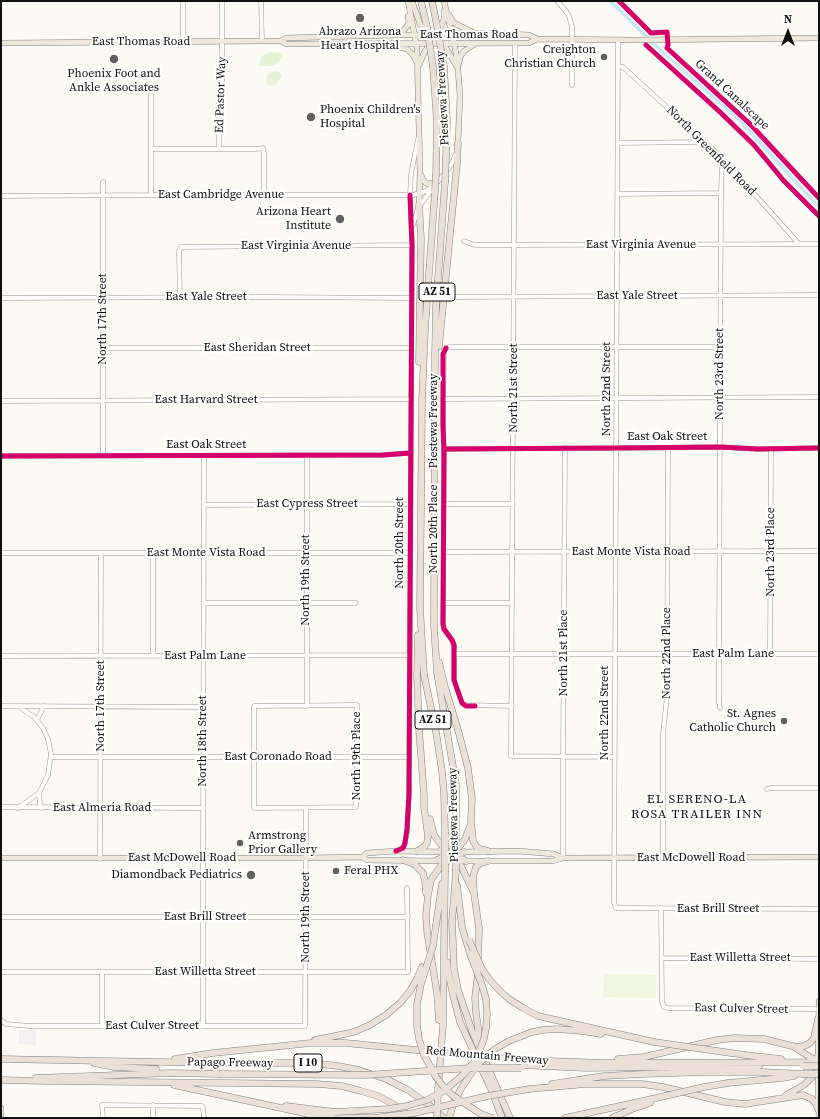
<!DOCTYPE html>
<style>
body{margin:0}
#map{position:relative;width:820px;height:1119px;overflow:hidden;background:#fcfaf4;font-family:"Source Serif 4",serif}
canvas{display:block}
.frame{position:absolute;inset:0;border:2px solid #0f0f0f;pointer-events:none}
.north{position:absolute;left:768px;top:12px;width:40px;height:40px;-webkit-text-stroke:3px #fff;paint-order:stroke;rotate:0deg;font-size:11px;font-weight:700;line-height:16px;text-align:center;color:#0f0f0f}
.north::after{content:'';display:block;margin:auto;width:14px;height:18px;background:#0f0f0f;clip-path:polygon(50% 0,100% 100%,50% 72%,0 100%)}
</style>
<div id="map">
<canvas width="820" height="1119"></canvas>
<div class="frame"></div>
<div class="north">N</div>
</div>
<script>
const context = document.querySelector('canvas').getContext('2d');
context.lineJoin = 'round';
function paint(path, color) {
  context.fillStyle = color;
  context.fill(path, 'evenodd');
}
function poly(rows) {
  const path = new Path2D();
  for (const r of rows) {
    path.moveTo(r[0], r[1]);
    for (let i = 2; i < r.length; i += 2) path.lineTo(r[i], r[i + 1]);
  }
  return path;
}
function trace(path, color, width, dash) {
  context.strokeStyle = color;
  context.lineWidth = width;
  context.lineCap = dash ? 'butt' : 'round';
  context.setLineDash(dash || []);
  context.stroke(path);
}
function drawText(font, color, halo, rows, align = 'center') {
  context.font = font + ' "Source Serif 4",serif';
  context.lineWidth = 4;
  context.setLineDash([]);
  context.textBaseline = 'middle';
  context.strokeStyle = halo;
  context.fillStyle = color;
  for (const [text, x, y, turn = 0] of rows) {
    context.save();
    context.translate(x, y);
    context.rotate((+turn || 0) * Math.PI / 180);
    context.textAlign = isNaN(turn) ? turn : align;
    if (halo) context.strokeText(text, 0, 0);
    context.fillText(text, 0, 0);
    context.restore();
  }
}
paint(poly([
 [19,1031,36,1031,36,1045,19,1044]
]), '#f4eef1');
paint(poly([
 [270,52,283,53,282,56,278,62,272,66,259,66,260,60,262,56],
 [275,71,279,72,281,75,281,78,275,85,271,86,268,85,266,81,267,76,271,72]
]), '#e5f2d4');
paint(poly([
 [604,974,656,975,656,998,603,997]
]), '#eff6dd');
trace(poly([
 [610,1,656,46,740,121,817,205]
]), '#cae6f7', 3.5);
const minor = poly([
 [183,1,183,42],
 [261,1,262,41],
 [557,1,566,11,569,16,572,27,572,85],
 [618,40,614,902,616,908,622,908,819,909],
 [515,43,511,756,615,757],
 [618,66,623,67,716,152,768,209,799,244],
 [151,94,151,195],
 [618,143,697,142,702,139],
 [151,149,256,149,263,148,264,153,264,196],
 [219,149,219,101,222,87,222,1],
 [436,184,449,168,453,161,455,155],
 [618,194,721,193],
 [1,196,151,195,413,195,426,191,435,184],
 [413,225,418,208,432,189],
 [464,241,474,245,514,245,819,244],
 [180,297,179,252,181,247,412,245],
 [454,297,819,295],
 [1,298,263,297,411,298],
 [103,348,411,348],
 [443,399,819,397],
 [1,401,411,399],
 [444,449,617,448,720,447,758,449,819,448],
 [103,455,103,182],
 [1,456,383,455,410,453],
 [444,504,513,504],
 [204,505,410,504],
 [444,552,819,551],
 [1,553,410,553],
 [204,603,356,603],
 [443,603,512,603],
 [454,654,819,654],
 [770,655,771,449],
 [1,656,409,655],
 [153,656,153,553],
 [357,705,356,807,254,808,254,706,357,705],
 [1,706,204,707],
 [307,706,307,455],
 [512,706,464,705,462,703,454,680,454,645,452,640,444,629,443,624,444,453,443,424,444,350,449,347,720,347],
 [720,708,719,702,719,669,720,398,721,193,722,164,723,160],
 [37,720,44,706],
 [51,757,409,757],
 [767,789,771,788,819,788],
 [39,793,40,804,42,808],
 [1,807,203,808],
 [18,808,39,793,48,775,51,754,48,739,43,728,34,717,19,707],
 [399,850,404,847,407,833,409,794,412,245,410,195,411,174,418,139],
 [563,858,563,760,565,448],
 [663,858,663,734,667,696,668,448],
 [100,859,101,553],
 [661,908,662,1002,664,1007,668,1008,818,1009],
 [1,917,408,917],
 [662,958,819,959],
 [1,972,408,972,407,888],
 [1,1020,6,1024,29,1026,305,1026,306,808],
 [102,1026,102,972],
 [203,1026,203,851,204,456],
 [153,1105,153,1118],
 [103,1118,102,1105,199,1106,202,1106,203,1108,204,1118]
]);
const major = poly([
 [408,1,417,48,420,172,419,205],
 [412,1,420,24,424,30,430,34],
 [444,1,455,48,457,59,460,95,458,143],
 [449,15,454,23,474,33],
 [396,33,403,31,408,25,409,22,408,16],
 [438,34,444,19,444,11],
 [426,35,441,43,446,48,457,67],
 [281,41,286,44,292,44,529,43,537,39],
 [1,43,262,41,281,41,286,38,356,36,490,33,529,35,537,39,635,40,819,38],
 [375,47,399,47,407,49,414,56,416,61],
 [459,63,460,57,464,51,475,44],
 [419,65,425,51,431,44],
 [421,175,423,180,426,183,430,184,437,182],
 [462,852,518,851,554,854,563,858],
 [362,857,367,853,396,851,444,852],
 [1,858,306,858,362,857,367,860,441,861],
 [463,861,553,861,563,858,819,857],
 [818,1060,819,1001],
 [818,1072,819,1118],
 [1,1108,1,1118]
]);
const highway = poly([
 [421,1,427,27],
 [432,1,437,26],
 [433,67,437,123,436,174],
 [444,67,447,120,446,158],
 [445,182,436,306,435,354,434,625,437,673,456,784,456,831],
 [435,191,425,329,422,401,420,608,424,675,436,732,442,771,444,794,445,832],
 [419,205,421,238,419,362],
 [439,346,457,164,458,143],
 [439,662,445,687,458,730,468,768,472,799,471,820,473,841,476,846,480,849,488,851],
 [430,819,434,835,443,847,448,852,466,861],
 [417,851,424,847,427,843,428,836,424,807,424,795,419,729,417,676,418,635],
 [440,851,456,861,461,866,473,891],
 [403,860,414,864,423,873,425,881,426,893],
 [437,860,454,852,459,847,465,839,470,826],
 [456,871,452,922,454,969,458,990,472,1031,510,1118],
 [457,885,462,927,470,954],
 [436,925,442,884],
 [447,962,448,971,453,995,460,1022,491,1089,502,1118],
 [478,962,479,928,474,893,473,877,476,867,479,864,488,861],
 [478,973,475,998,476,1013,480,1042],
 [489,979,500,991,509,999,523,1008,538,1016,654,1042],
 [482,985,486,999,487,1014,486,1028],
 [439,1020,437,993,427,931,426,915,428,895,431,880,440,867,452,858,464,852],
 [417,1026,417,1004,421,984,426,968],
 [315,1040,340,1035,354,1032,368,1026,386,1015,400,1003,410,991,417,979,422,967],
 [509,1041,532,1032,543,1030,557,1029,582,1031,601,1034],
 [794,1047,818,1062],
 [745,1055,781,1059],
 [818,1056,819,1057],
 [1,1059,214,1063,312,1063,338,1066,359,1070,386,1079,408,1090,429,1105,444,1118],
 [175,1059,213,1053,311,1043,346,1043,426,1051],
 [618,1059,644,1057,717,1040,734,1038,764,1039,796,1047,804,1046,810,1043,814,1038,818,1019],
 [520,1060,605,1063,816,1062],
 [94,1063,114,1067,156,1069],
 [521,1065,585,1068,759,1066],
 [36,1078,171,1073,219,1074],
 [1,1080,46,1081,317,1084,342,1086,361,1091,378,1096,393,1104,413,1118],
 [728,1083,782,1078,794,1076],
 [552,1084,604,1076,643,1074,707,1072,762,1072,803,1074],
 [174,1085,309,1114,336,1117,356,1118],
 [438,1089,443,1026,445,872],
 [529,1089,586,1084,642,1084,663,1087,725,1102,745,1104,803,1095,812,1099,816,1104,818,1109],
 [786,1095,804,1085,811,1078,819,1068],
 [286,1106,335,1112],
 [449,1118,455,1099,464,1084,474,1069],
 [565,1118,652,1099],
 [612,1118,632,1109,650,1103]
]);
trace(minor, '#969592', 5);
trace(major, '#83827f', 6);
trace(highway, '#83827f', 7);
trace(minor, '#fffefd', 4);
trace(major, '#ede8d9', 5);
trace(highway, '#eae0d6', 6);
const highwayBridge = poly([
 [437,26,444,67],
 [427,27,433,67],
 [445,182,446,158],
 [435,191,436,174],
 [445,832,445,872],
 [456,871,456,831],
 [469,940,482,969,489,979],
 [470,954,482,985],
 [426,968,433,946,436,925],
 [417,1026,419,1039,424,1055,436,1077,443,1086,452,1095,467,1105,481,1114,493,1118],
 [654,1042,745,1055],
 [427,1051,520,1060],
 [803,1066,819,1066],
 [475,1069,482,1060,495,1049,509,1041],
 [219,1074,366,1075,470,1068,521,1068],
 [803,1074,819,1074],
 [652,1099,704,1087,728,1083],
 [335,1112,388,1109,407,1106,427,1100,444,1091,464,1074,475,1061,484,1039,486,1028],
 [356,1118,374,1118,414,1113,488,1096,529,1089],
 [437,1118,438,1091]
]);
trace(highwayBridge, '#83827f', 7, []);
trace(highwayBridge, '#eae0d6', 6);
trace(poly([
 [619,1,651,33,667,32,668,45,667,48,750,124,819,198],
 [646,45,721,113,754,145,784,181,819,216],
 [446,348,443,354,443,424,444,453,443,624,444,629,452,640,454,645,454,680,462,703,466,706,475,706],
 [444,449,617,448,720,447,758,449,819,448],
 [1,456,383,455,410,453],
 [396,851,403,848,405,843,407,829,409,794,412,245,410,195]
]), '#d6006c', 5);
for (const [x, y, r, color] of [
 [360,18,5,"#62615f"],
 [604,57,4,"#62615f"],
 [114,59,5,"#62615f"],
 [311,117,5,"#62615f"],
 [340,219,5,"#62615f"],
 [784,721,4,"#62615f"],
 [240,843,4,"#62615f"],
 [336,871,4,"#62615f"],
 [251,875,5,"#62615f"]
]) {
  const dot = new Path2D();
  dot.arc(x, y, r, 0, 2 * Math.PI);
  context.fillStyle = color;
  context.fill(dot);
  trace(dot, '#fff', 1.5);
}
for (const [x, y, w] of [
 [437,292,36],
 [433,720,36],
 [308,1063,28]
]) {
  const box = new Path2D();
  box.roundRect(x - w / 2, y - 9, w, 18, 3);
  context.fillStyle = '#fff';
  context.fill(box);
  trace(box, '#0f0f0f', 1);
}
drawText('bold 11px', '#0f0f0f', null, [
 ["AZ 51",437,292],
 ["AZ 51",433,720],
 ["I 10",308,1063]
]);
drawText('12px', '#0f0f0f', '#fff', [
 ["Abrazo Arizona",360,32,"center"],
 ["Heart Hospital",360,46,"center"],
 ["Creighton",596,50],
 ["Christian Church",596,64],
 ["Phoenix Foot and",114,74,"center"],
 ["Ankle Associates",114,88,"center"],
 ["Phoenix Children's",320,110,"left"],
 ["Hospital",320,124,"left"],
 ["Arizona Heart",331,212],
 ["Institute",331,226],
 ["St. Agnes",776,714],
 ["Catholic Church",776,728],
 ["Armstrong",248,836,"left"],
 ["Prior Gallery",248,850,"left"],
 ["Feral PHX",344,871,"left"],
 ["Diamondback Pediatrics",242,875]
], 'right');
drawText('12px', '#0f0f0f', '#fff', [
 ["East Thomas Road",469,35],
 ["East Thomas Road",141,42],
 ["Ed Pastor Way",221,95,-88],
 ["Grand Canalscape",732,95,43],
 ["Piestewa Freeway",443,98,-93],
 ["North Greenfield Road",711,151,45],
 ["East Cambridge Avenue",221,195],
 ["East Virginia Avenue",641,245],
 ["East Virginia Avenue",296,246],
 ["East Yale Street",637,296],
 ["East Yale Street",206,297],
 ["North 17th Street",103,319,-90],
 ["East Sheridan Street",257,348],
 ["North 23rd Street",720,374,-90],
 ["North 21st Street",514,388,-90],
 ["North 22nd Street",607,389,-90],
 ["East Harvard Street",206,400],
 ["Piestewa Freeway",434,421,-90],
 ["East Oak Street",667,437],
 ["East Oak Street",206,445],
 ["East Cypress Street",307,504],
 ["North 20th Place",434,529,-90],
 ["North 20th Street",400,543,-90],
 ["East Monte Vista Road",631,552],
 ["North 23rd Place",771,552,-90],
 ["East Monte Vista Road",206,553],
 ["North 19th Street",306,580,-90],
 ["North 21st Place",564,653,-90],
 ["North 22nd Place",667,653,-90],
 ["East Palm Lane",733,654],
 ["East Palm Lane",205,656],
 ["North 17th Street",101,706,-90],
 ["North 22nd Street",605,713,-90],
 ["North 18th Street",203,741,-90],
 ["North 19th Place",357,756,-90],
 ["East Coronado Road",278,757],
 ["East Almeria Road",102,808],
 ["Piestewa Freeway",454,815,-91],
 ["East McDowell Road",182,858],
 ["East McDowell Road",691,858],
 ["East Brill Street",718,909],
 ["East Brill Street",205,917],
 ["North 19th Street",306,917,-90],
 ["East Willetta Street",740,958],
 ["East Willetta Street",205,972],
 ["East Culver Street",741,1009,1],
 ["East Culver Street",152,1026],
 ["Red Mountain Freeway",487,1056,5],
 ["Papago Freeway",230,1063,1]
]);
context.letterSpacing = '1px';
drawText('13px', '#0f0f0f', '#fff', [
 ["EL SERENO-LA",697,800],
 ["ROSA TRAILER INN",697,815]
]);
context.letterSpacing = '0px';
</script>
